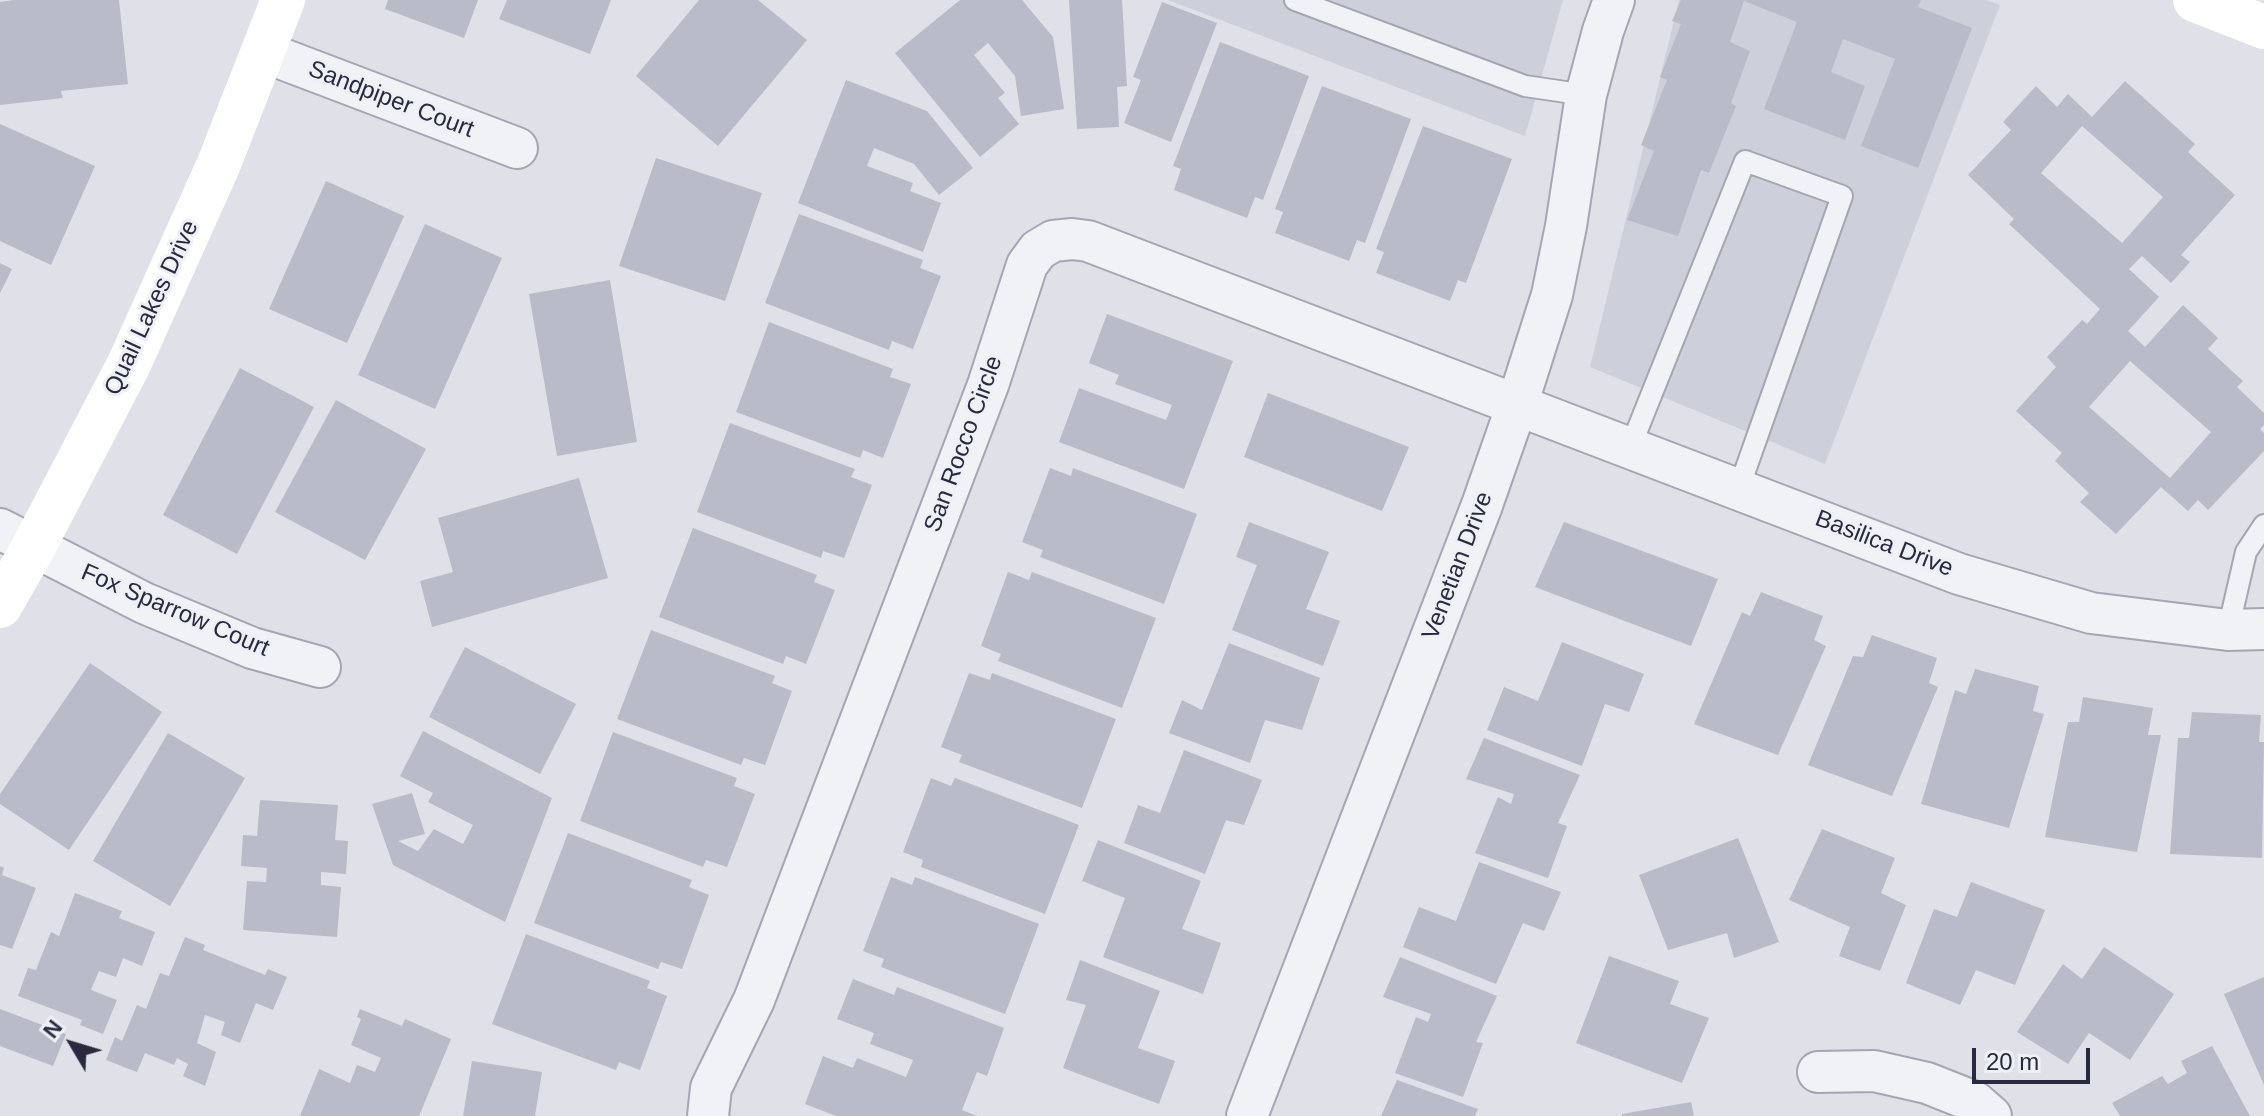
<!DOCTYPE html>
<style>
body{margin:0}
#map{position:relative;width:2264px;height:1116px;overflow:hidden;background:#dfe0e8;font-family:Arial,sans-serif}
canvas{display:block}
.north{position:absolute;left:32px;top:1004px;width:80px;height:80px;-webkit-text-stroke:6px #eef0f6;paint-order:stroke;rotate:308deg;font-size:22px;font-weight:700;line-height:32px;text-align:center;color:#282b3f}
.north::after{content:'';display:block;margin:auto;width:28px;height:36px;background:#282b3f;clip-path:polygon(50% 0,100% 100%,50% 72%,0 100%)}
.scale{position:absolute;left:1972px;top:1048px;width:118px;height:36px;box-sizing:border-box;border:4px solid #282b3f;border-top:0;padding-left:10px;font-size:24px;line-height:28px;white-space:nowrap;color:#282b3f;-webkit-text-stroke:6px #eef0f6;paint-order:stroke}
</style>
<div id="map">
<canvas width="2264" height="1116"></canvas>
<div class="north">N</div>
<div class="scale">20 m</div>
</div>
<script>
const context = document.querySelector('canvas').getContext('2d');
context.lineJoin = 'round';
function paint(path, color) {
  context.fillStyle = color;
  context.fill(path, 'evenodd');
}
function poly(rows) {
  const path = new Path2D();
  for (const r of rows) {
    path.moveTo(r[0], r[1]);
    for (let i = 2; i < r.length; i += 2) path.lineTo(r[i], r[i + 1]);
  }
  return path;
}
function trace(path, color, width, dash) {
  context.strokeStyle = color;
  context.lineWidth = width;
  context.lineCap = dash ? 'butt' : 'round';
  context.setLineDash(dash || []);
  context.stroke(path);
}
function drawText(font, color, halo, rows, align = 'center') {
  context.font = font + ' Arial,sans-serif';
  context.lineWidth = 6;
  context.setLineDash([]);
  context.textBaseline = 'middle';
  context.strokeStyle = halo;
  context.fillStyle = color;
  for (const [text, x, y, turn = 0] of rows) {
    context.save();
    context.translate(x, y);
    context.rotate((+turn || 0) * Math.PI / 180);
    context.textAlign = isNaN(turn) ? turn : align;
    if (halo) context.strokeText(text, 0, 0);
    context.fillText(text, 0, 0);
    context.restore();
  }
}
paint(poly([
 [1168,0,1563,0,1525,136],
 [1679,0,1986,0,2000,5,1825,464,1590,367]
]), '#cdcfda');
paint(poly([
 [14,0,119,0,128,84,61,91,63,98,0,105,0,2],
 [388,0,478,0,464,38,385,9],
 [507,0,611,0,590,54,499,19],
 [699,0,758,0,807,40,718,146,636,76],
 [960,0,1022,0,1053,37,1064,109,1021,116,1015,76,988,43,974,55,1005,93,998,98,1019,124,980,157,895,53],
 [1069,0,1122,0,1127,86,1117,87,1119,127,1077,129],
 [1681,0,1921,0,1918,7,1972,28,1918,168,1861,146,1895,59,1843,39,1831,72,1865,86,1845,140,1764,109,1797,22,1744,1,1730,42,1750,51,1731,103,1736,106,1709,173,1701,170,1678,236,1627,220,1654,151,1641,145,1667,80,1660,77,1681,24,1672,21],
 [1162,2,1217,23,1171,142,1124,123,1141,80,1133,77],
 [1220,42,1309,76,1263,200,1255,197,1247,218,1174,190,1181,169,1173,166],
 [846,80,927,111,973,168,939,195,914,164,874,148,867,166,913,183,910,191,941,203,923,252,798,203],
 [2125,81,2195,144,2188,152,2235,195,2181,255,2190,262,2171,283,2142,256,2129,269,2159,297,2128,331,2145,347,2183,305,2218,338,2208,349,2243,381,2237,387,2264,413,2264,425,2260,429,2264,433,2264,451,2208,510,2198,500,2188,511,2161,487,2116,534,2080,502,2089,493,2055,461,2062,453,2016,411,2056,367,2047,357,2082,320,2087,324,2100,309,2009,224,2014,219,1968,175,2011,130,2003,122,2036,86,2057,107,2068,94,2092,117],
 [2082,126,2163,197,2122,243,2041,173],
 [2130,361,2211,432,2170,478,2089,407],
 [1322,86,1411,119,1365,243,1357,240,1349,261,1275,233,1283,212,1275,209],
 [0,124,95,166,51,265,0,241],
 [1423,126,1512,159,1466,283,1458,280,1450,301,1376,273,1384,252,1376,249],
 [656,158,762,193,725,301,619,266],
 [326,181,404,216,347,343,269,309],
 [799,214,923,260,920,268,941,276,913,349,892,341,889,350,765,303],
 [425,224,502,258,435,409,358,375],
 [0,263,12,269,0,293],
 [610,280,637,442,557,456,529,294],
 [1107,314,1233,361,1184,489,1059,442,1079,388,1166,420,1172,405,1115,384,1119,375,1089,363],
 [769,322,893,369,890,377,911,384,883,458,863,450,860,458,736,412],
 [240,368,314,407,237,554,163,515],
 [1268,393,1409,447,1382,511,1244,457],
 [336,400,426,449,365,560,275,512],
 [730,423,855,469,851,477,872,485,844,558,823,551,821,558,697,512],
 [1050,468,1071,476,1073,468,1197,514,1164,604,1040,557,1043,550,1022,542],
 [579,478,608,578,432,627,420,581,453,572,438,518],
 [1249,522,1329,552,1306,609,1340,621,1323,666,1232,630,1257,565,1236,557],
 [1564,522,1718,579,1691,646,1535,587],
 [693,528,817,575,814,582,835,590,806,664,786,656,783,664,659,617],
 [1008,572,1029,580,1032,572,1156,618,1122,708,998,661,1001,654,981,646],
 [1761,592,1823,616,1814,640,1826,646,1778,755,1694,724,1742,612,1750,616],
 [651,630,775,676,772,683,792,691,765,765,744,758,741,765,617,719],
 [1872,635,1937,658,1929,683,1938,687,1892,796,1808,765,1853,656,1863,657],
 [1562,642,1644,674,1629,712,1605,704,1582,766,1487,730,1504,687,1538,701],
 [1229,643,1320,678,1302,730,1265,720,1250,763,1169,733,1182,700,1202,710],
 [465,647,576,704,540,774,429,717],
 [90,663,162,712,69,850,0,804,0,794],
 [1975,669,2039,686,2033,711,2044,714,2009,828,1921,804,1955,690,1966,694],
 [969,673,990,680,992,673,1116,719,1082,808,959,762,962,755,941,747],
 [2083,697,2153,708,2148,735,2161,735,2137,852,2045,837,2068,722,2079,722],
 [2192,712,2261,715,2259,742,2264,742,2262,858,2170,854,2178,738,2189,738],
 [423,731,552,798,505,922,393,865,372,804,412,793,425,834,398,841,418,851,434,829,463,844,473,825,428,802,433,793,400,776],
 [613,732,737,778,734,786,755,794,727,867,706,860,703,867,580,821],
 [168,733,245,778,170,906,93,861],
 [1484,738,1580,775,1558,823,1567,826,1548,878,1475,853,1498,797,1511,804,1514,794,1466,779],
 [1184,750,1262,780,1244,825,1226,820,1205,874,1124,843,1138,805,1160,813],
 [931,778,951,786,955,778,1079,825,1045,914,921,867,923,860,903,852],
 [260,800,338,805,335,840,348,841,346,874,321,872,321,885,341,887,337,937,243,930,247,881,266,882,267,868,241,866,243,835,257,836],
 [1822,829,1895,858,1881,893,1906,905,1880,971,1839,956,1850,927,1789,900],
 [568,833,692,880,689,887,709,895,682,969,661,962,658,969,534,923],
 [1738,838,1779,942,1734,958,1727,933,1668,950,1639,875],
 [1098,840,1201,881,1182,929,1221,943,1203,994,1103,957,1125,898,1082,881],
 [1479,862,1561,892,1544,931,1523,923,1496,984,1403,947,1419,907,1456,921],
 [0,866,4,868,2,875,36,888,12,949,0,945],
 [891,877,912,885,915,877,1039,924,1005,1014,881,967,884,959,863,951],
 [1971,882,2045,910,2015,985,1976,970,1960,1005,1906,983,1934,909,1957,917],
 [75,893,122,911,119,918,155,932,142,966,123,958,116,977,99,971,91,990,117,1000,103,1034,80,1025,82,1020,18,996,28,968,36,970,51,932,59,936],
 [526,934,650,981,647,988,667,996,640,1070,619,1062,616,1070,492,1024],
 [185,937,205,945,203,950,265,975,268,969,287,977,273,1010,256,1003,240,1043,221,1035,225,1022,205,1015,197,1043,216,1052,205,1086,183,1076,188,1064,177,1058,174,1065,145,1053,137,1072,106,1060,115,1037,122,1041,137,1005,146,1009,160,973,169,976],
 [2104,947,2174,994,2130,1060,2089,1033,2068,1064,2017,1032,2063,964,2082,979],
 [1609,956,1679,981,1670,1004,1709,1018,1682,1083,1576,1043],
 [1400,957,1497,996,1476,1042,1483,1043,1463,1097,1395,1073,1416,1017,1428,1022,1431,1014,1383,997],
 [1080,960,1160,991,1138,1048,1175,1061,1159,1104,1063,1068,1086,1005,1066,1000],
 [2264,977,2264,1085,2224,994],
 [853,979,894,995,897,987,1004,1028,987,1076,977,1072,962,1110,977,1116,836,1116,805,1104,823,1056,853,1068,857,1058,906,1077,913,1060,870,1044,874,1033,837,1019],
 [0,1009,66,1034,53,1066,0,1046],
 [360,1009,402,1026,405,1019,451,1039,419,1116,300,1116,319,1069,350,1083,357,1065,375,1072,381,1058,351,1045,361,1019,357,1017],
 [2212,1046,2250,1116,2120,1116,2112,1103,2162,1076,2168,1084,2187,1073,2181,1061],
 [472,1061,542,1072,535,1116,463,1116],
 [1397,1080,1478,1109,1475,1116,1381,1116],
 [1691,1102,1694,1116,1622,1116,1622,1114]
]), '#b9bbc8');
const service = poly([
 [1295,0,1525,86,1586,95],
 [1630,448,1745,161,1842,196,1739,488],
 [2228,630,2246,552,2264,525]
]);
const minor = poly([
 [264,52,517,148],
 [0,529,144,603,252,648,320,667],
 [1818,1072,1874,1071,1927,1083,1975,1102,1991,1116],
 [708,1116,711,1088,754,1000,988,385,1027,265,1038,250,1053,241,1072,239,1088,241,1959,574,2091,613,2228,630,2264,629],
 [1247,1116,1482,505,1517,405,1552,295,1566,226,1586,95,1603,31,1614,0]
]);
trace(service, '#a4a6b2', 24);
trace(minor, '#a4a6b2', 44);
trace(service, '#f1f2f6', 20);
trace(minor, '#f1f2f6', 40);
trace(poly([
 [2195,0,2264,27],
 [0,606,33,548,129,364,218,166,283,0]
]), '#fff', 44);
drawText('24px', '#282b3f', '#eef0f6', [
 ["Sandpiper Court",391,100,21],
 ["Quail Lakes Drive",152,308,-65],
 ["San Rocco Circle",964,444,-70],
 ["Basilica Drive",1884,544,21],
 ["Venetian Drive",1458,566,-69],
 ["Fox Sparrow Court",175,611,23]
]);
</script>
